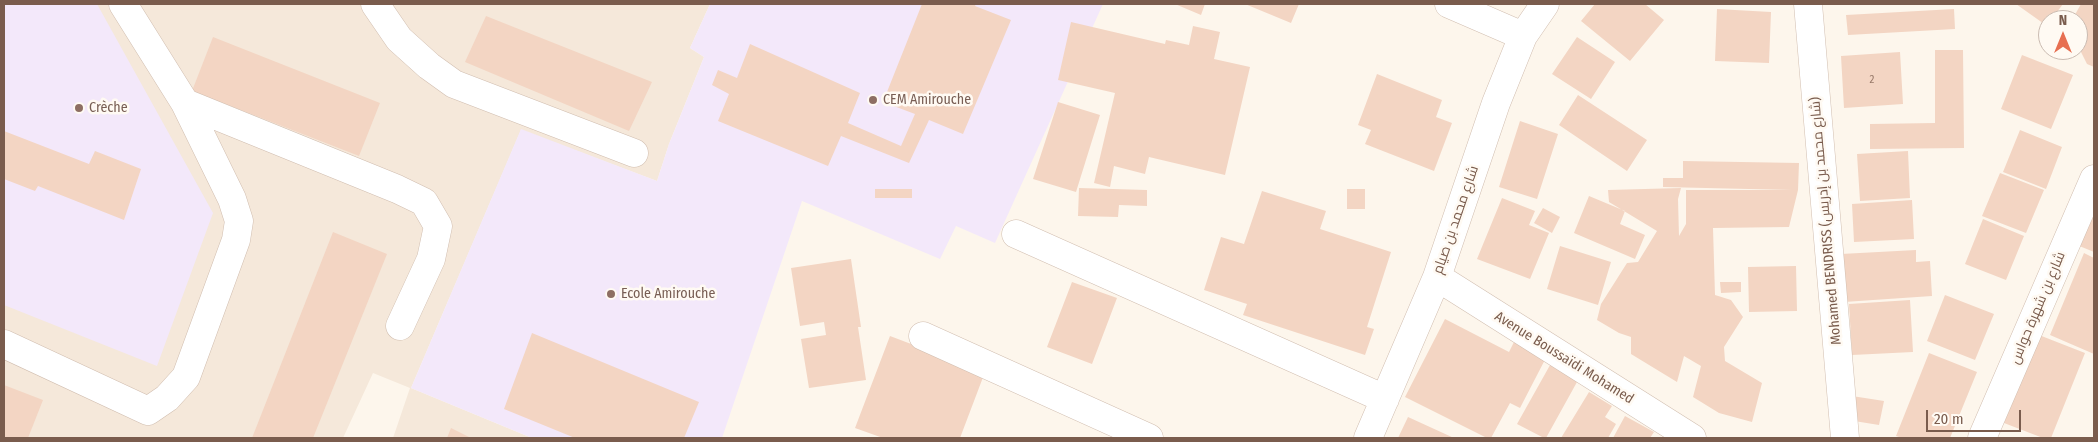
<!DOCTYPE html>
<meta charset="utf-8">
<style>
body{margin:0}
#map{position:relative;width:2098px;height:442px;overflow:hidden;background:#fdf6ec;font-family:"Fira Sans Condensed",sans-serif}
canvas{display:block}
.frame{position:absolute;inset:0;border:5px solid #7a5c4d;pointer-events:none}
.north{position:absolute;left:2038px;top:10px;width:50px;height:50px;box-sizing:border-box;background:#fffaf3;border:1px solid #cabbb1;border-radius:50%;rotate:0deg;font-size:14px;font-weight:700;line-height:20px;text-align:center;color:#7a5c4d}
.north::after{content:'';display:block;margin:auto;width:18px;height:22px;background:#e76f51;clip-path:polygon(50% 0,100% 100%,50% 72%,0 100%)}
.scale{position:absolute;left:1926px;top:410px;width:95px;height:22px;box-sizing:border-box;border:2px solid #7a5c4d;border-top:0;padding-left:6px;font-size:15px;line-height:18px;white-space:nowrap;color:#7a5c4d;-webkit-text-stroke:4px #fffaf3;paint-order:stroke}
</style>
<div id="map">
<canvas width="2098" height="442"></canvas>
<div class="frame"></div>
<div class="north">N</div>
<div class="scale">20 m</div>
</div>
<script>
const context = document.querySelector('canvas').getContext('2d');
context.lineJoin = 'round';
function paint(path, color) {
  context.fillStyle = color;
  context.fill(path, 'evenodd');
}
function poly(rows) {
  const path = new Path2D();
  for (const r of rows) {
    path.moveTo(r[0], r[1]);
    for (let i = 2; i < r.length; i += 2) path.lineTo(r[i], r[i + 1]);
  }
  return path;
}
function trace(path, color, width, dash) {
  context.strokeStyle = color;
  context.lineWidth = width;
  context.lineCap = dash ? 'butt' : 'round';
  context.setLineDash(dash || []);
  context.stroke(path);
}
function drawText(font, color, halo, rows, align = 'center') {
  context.font = font + ' "Fira Sans Condensed",Cairo,sans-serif';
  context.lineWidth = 5;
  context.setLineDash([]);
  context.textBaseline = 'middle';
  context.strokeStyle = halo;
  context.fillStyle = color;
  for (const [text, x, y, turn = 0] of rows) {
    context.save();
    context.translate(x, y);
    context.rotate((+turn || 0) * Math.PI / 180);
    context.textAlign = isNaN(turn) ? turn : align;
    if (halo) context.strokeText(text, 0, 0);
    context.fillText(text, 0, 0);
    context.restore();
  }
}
paint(poly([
 [4,4,710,4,690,48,704,57,669,144,657,181,521,130,411,388,532,438,393,438,410,388,373,373,343,438,4,438]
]), '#f5e8da');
paint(poly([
 [4,4,97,4,213,213,157,366,4,305],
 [710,4,1103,4,995,243,956,226,940,259,802,201,722,438,532,438,411,388,521,129,657,181,669,144,704,57,690,48]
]), '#f3e8fa');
paint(poly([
 [922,4,976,4,975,6,1011,20,963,134,929,120,909,163,841,136,828,166,718,121,729,94,712,85,718,70,737,78,750,44,860,93,848,123,901,146,915,114,883,102],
 [1175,4,1205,4,1201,15],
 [1245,4,1299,4,1291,23],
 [1595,4,1645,4,1664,20,1630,61,1581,21],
 [2016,4,2063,4,2051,20,2048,20,2047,26],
 [2081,4,2094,4,2094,67,2087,64,2078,46,2078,20,2072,20],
 [1717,9,1771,12,1769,63,1715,61],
 [1954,9,1955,29,1848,35,1846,15],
 [486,16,652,82,629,131,465,62],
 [1071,22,1165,44,1166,40,1189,45,1193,26,1220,32,1214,59,1250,67,1225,175,1149,157,1145,174,1114,166,1110,187,1094,183,1115,93,1058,80],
 [213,37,380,103,359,156,192,91],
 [1577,37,1615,62,1591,99,1552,74],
 [1935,50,1963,50,1964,148,1870,149,1870,124,1935,123],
 [1900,52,1903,104,1844,108,1841,56],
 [2022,55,2073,75,2051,129,2001,109],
 [1377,74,1442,100,1436,117,1452,123,1434,171,1365,144,1371,130,1358,125],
 [1578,95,1647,140,1627,171,1559,125],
 [1058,102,1100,115,1076,192,1033,179],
 [1520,121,1558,134,1537,199,1499,187],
 [2020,130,2062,147,2046,189,2003,172],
 [4,131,89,164,95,151,141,169,124,220,38,186,35,191,4,179],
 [1908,151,1910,198,1860,201,1857,154],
 [1683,161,1799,163,1798,190,1789,227,1713,228,1715,295,1731,300,1743,317,1724,347,1725,361,1762,383,1752,422,1719,413,1693,397,1701,366,1684,356,1677,382,1631,354,1631,337,1619,333,1597,320,1601,304,1627,263,1638,262,1657,231,1609,202,1608,190,1681,188,1678,199,1679,236,1686,224,1686,190,1792,190,1663,187,1663,178,1683,178],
 [2000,173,2044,190,2026,233,1982,216],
 [1079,188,1147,190,1147,206,1119,205,1118,217,1078,216],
 [875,189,912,189,912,198,875,198],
 [1347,189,1365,189,1365,209,1347,209],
 [1262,191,1326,211,1320,229,1391,252,1367,327,1374,329,1365,355,1243,315,1247,304,1204,290,1221,237,1244,244],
 [1589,196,1625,211,1620,224,1645,235,1635,259,1574,233],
 [1502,198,1535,211,1529,225,1549,233,1530,279,1477,259],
 [1912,200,1914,239,1854,242,1852,204],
 [2094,200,2094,252,2072,243],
 [1543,208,1560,217,1552,233,1534,223],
 [1983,219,2024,236,2006,280,1965,264],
 [333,232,387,254,313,438,252,438],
 [1560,246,1611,262,1598,305,1547,289],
 [1916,250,1916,262,1930,261,1932,296,1844,302,1841,254],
 [2084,253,2094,258,2094,354,2050,335],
 [851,259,861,327,858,327,866,380,809,388,801,339,826,335,824,322,800,326,791,268],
 [1796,266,1797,311,1749,312,1748,267],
 [1072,282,1117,298,1092,364,1047,347],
 [1720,282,1741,282,1741,292,1721,293],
 [1945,295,1994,314,1975,360,1927,341],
 [1910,300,1913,352,1852,355,1849,304],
 [1445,319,1509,352,1518,334,1550,350,1520,408,1510,403,1491,438,1487,438,1405,397],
 [532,333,699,402,684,438,575,438,504,409],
 [2039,335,2085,353,2051,438,2043,438,2004,423],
 [890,336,985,372,960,438,883,438,855,428],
 [1929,353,1977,372,1950,438,1902,438,1896,436],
 [1554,358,1582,373,1546,438,1544,438,1517,424],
 [4,385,43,400,28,438,4,438],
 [1589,392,1612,406,1605,417,1616,424,1608,438,1561,438],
 [1852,396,1884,401,1879,425,1848,420],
 [1625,416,1654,432,1650,438,1613,438],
 [1408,417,1454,438,1398,438],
 [451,428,471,438,447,438]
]), '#f3d5c3');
const minor = poly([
 [375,4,399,39,429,66,454,84,634,153],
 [1449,4,1523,36],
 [1808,4,1845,438],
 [185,103,397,189,424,202,438,226,431,259,400,326],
 [1016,234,1385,399],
 [1437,277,1692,438],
 [923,336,1149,438],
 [4,344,148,411,167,398,186,377,236,240,239,221,232,199,185,103,123,4],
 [1368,438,1437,277,1496,103,1523,36,1545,4],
 [1982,438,2094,179]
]);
trace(minor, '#d1beb0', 29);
trace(minor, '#fff', 28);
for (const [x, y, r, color] of [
 [873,100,5,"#8d6e63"],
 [79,108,5,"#8d6e63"],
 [611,294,5,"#8d6e63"]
]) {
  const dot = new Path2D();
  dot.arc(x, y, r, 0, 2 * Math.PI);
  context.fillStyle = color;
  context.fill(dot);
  trace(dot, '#fffaf3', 2);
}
drawText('11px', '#987a6a', null, [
 ["2",1872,80]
]);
drawText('14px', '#785e54', '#fffaf3', [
 ["CEM Amirouche",883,100],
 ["Crèche",89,108],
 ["Ecole Amirouche",621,294]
], 'left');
drawText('14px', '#7a5c4d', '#fffaf3', [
 ["شارع محمد بن صيام",1456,220,-71],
 ["Mohamed BENDRISS (شارع محمد بن إدريس)",1826,221,-95],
 ["شارع بن شهرة حواس",2038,308,-67],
 ["Avenue Boussaïdi Mohamed",1564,358,32]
]);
</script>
